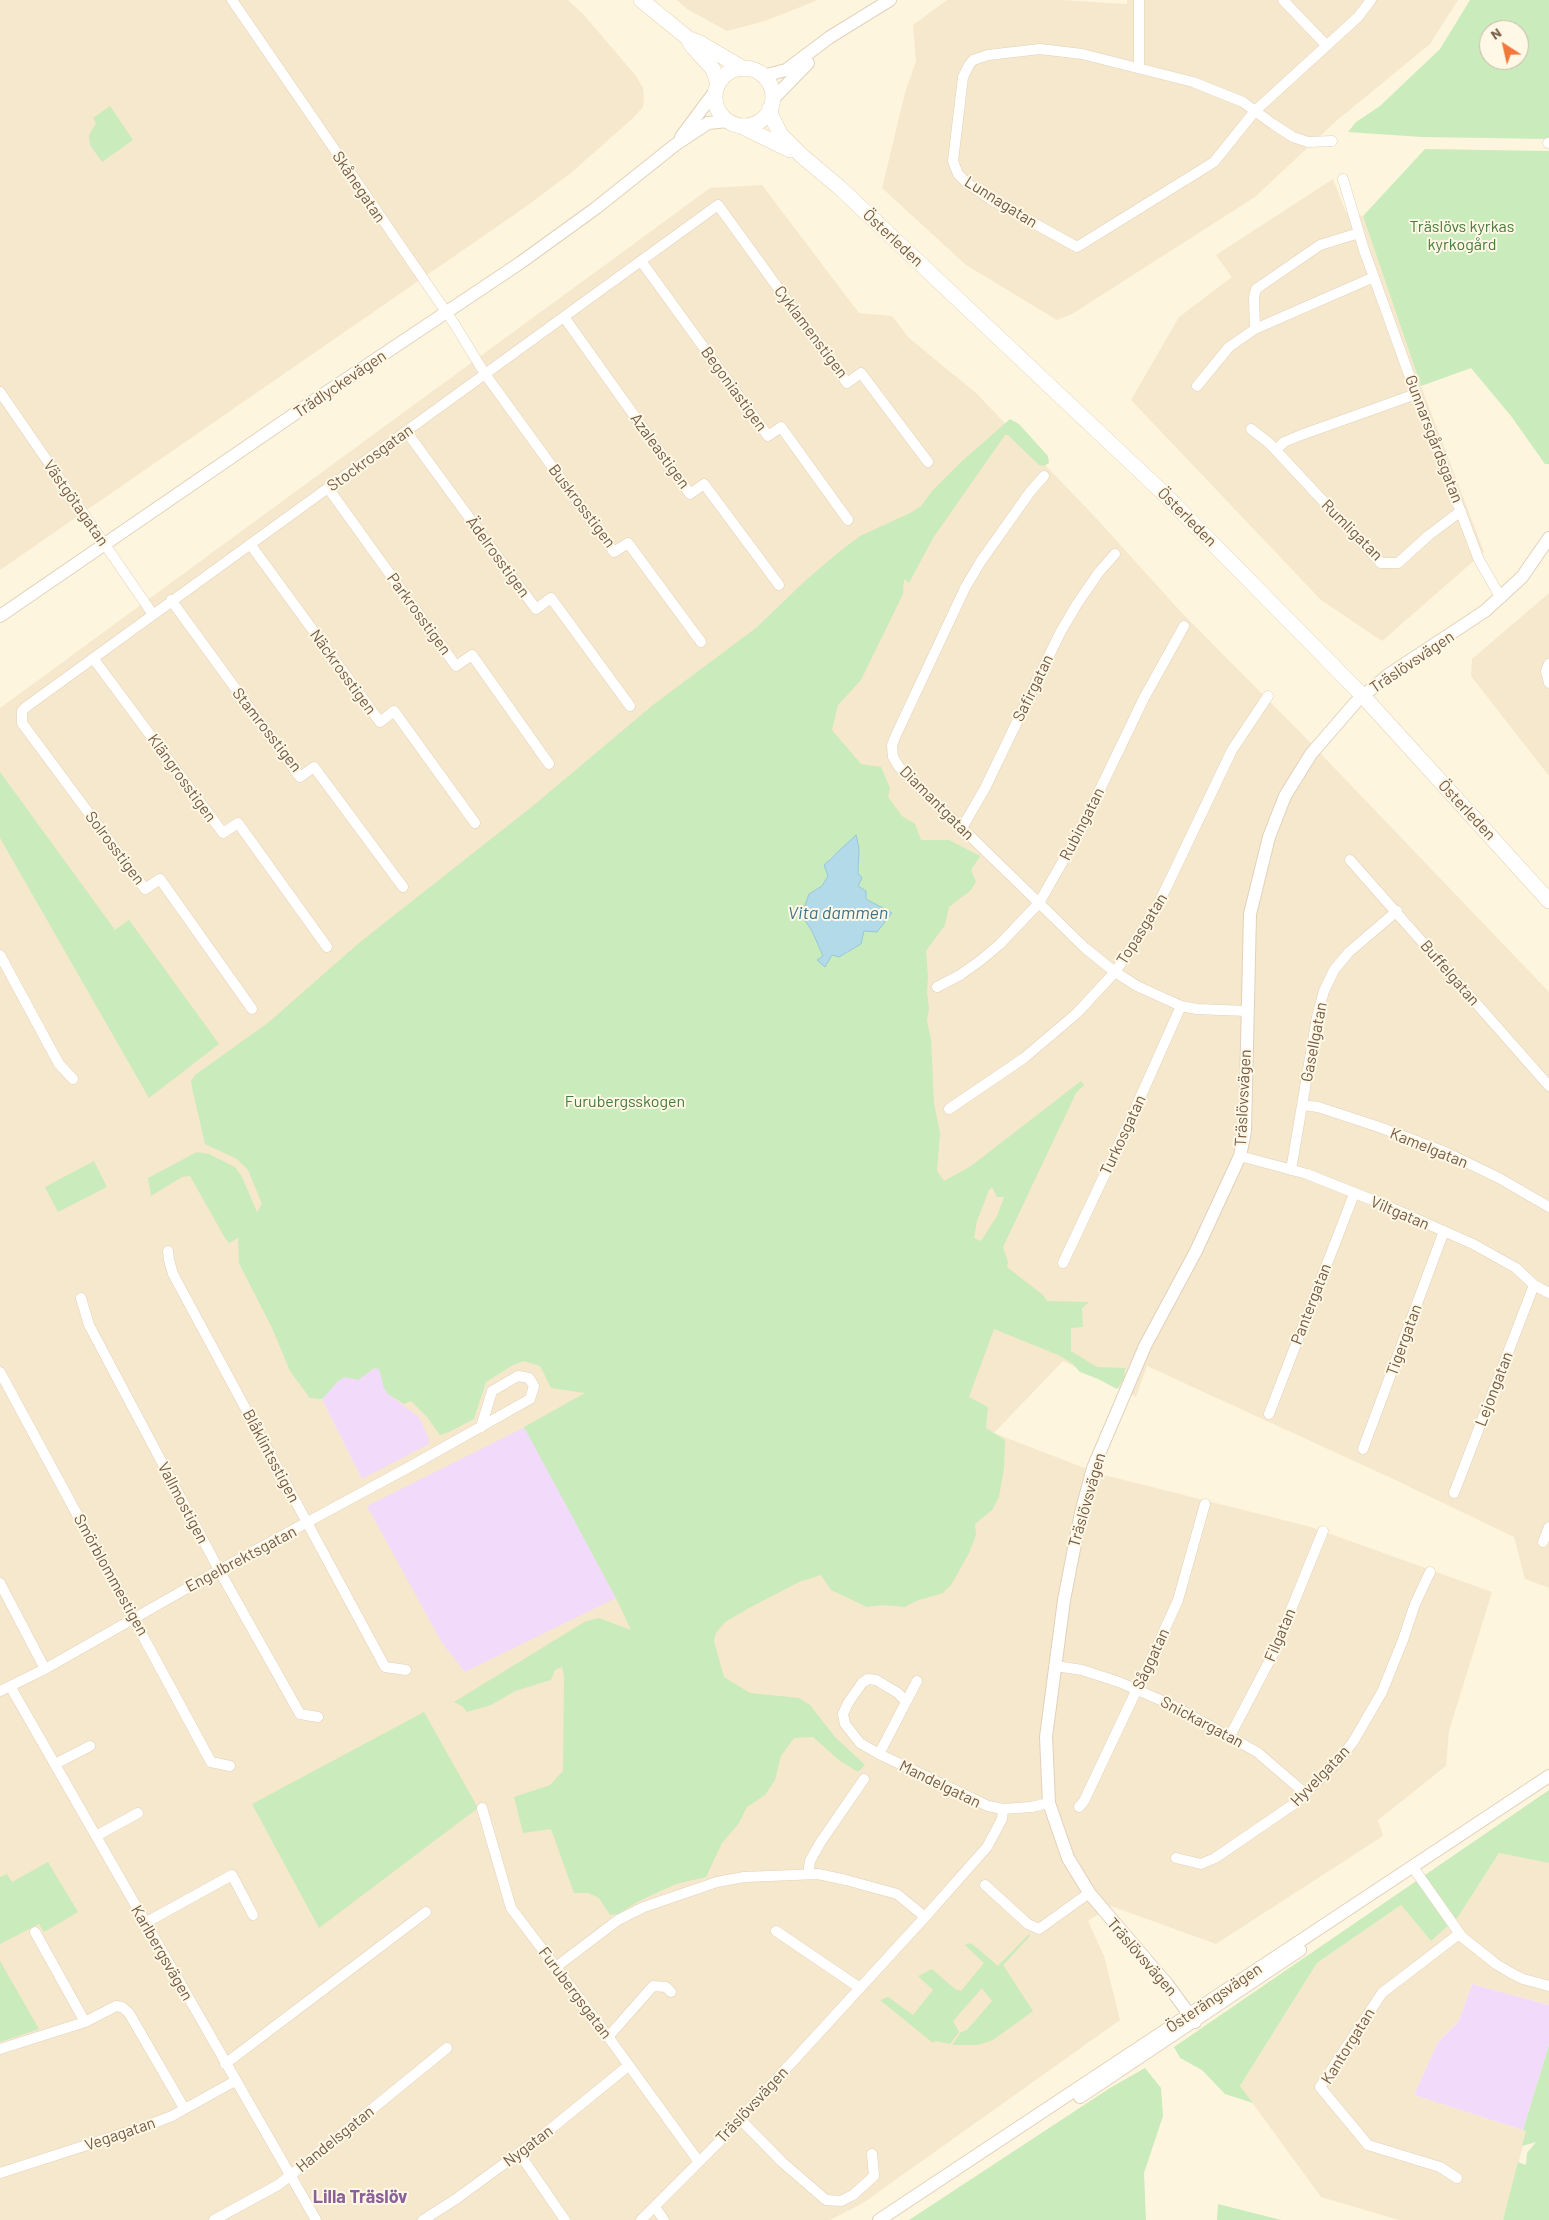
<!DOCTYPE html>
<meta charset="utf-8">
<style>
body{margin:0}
#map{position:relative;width:1549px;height:2220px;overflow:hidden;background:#fef5de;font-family:Barlow,sans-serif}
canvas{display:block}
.north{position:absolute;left:1479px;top:20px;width:50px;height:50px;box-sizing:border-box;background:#fff8e6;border:1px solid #c8baa6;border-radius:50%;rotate:325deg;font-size:14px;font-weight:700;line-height:20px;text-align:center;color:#755c45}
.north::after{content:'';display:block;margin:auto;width:18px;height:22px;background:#f1783a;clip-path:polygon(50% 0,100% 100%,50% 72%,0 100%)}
</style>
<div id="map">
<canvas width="1549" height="2220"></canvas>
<div class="north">N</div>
</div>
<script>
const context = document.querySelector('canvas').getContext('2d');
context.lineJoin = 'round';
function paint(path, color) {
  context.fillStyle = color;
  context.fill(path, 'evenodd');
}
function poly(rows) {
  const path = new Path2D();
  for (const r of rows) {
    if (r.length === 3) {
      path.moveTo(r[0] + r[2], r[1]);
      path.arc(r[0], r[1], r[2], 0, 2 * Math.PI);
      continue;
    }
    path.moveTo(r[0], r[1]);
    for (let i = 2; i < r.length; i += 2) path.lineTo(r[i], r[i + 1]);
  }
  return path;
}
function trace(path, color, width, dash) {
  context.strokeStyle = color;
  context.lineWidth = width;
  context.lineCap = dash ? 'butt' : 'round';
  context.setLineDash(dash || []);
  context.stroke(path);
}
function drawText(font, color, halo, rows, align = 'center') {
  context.font = font + ' Barlow,sans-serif';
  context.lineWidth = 4;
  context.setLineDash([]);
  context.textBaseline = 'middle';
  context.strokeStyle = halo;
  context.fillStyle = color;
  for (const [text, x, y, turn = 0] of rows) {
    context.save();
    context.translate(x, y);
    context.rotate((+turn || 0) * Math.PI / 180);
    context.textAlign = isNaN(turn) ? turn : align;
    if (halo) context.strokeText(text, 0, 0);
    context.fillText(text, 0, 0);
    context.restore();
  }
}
paint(poly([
 [0,0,568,0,584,15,636,76,643,88,644,99,643,107,632,119,572,172,524,208,0,570],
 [677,0,818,0,765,21,727,31,687,9],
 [947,0,1061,0,1127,4,1127,0,1458,0,1430,44,1335,122,1255,197,1072,314,1057,320,966,265,882,188,905,93,916,61,913,25],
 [1333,179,1346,212,1363,216,1421,386,1484,552,1382,641,1321,600,1131,400,1179,317,1232,277,1216,255],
 [762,185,859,313,892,316,909,338,976,393,1097,519,1180,611,1300,732,1549,992,1549,1588,1525,1579,1514,1537,1391,1478,1147,1366,1136,1397,1063,1361,994,1433,1100,1474,1311,1527,1492,1592,1449,1731,1446,1766,1378,1820,1383,1836,1216,1944,1111,1906,1088,1921,1104,1956,1120,2020,863,2203,830,2220,0,2220,0,708,710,188],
 [1549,593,1549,776,1471,676,1472,659],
 [1499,1853,1549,1863,1549,2005,1472,1984,1459,2021,1438,2042,1414,2095,1527,2131,1503,2220,1399,2220,1321,2197,1240,2086,1317,1963,1401,1905,1431,1941,1458,1917]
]), '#f6e8cc');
paint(poly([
 [374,1368,379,1369,388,1394,419,1417,429,1439,429,1444,362,1479,322,1399,338,1381,345,1377,358,1380],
 [525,1427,616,1598,465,1672,442,1643,367,1506],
 [1472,1984,1549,2005,1549,2045,1523,2130,1414,2095,1438,2042,1459,2021]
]), '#f2dbfa');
paint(poly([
 [1470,0,1549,0,1549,139,1422,137,1348,132,1356,122,1380,106,1440,49],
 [1489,30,1519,30,1519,60,1489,60],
 [110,106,133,140,102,162,90,145,89,135,96,123,93,118],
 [1425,149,1549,151,1549,464,1545,464,1511,416,1471,368,1421,386,1363,216],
 [1010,419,1019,424,1048,456,1049,463,1044,466,1039,465,1008,435,1005,435,933,538,909,583,904,579,903,594,861,680,838,705,832,730,861,764,881,767,890,788,888,797,902,816,915,824,921,840,949,840,980,856,971,870,976,882,970,891,949,907,945,925,926,951,928,977,927,992,929,1008,927,1021,931,1039,934,1103,940,1133,937,1171,944,1181,971,1166,1081,1081,1084,1085,1076,1093,1003,1247,1008,1262,1007,1267,1043,1295,1047,1301,1089,1302,1082,1308,1083,1327,1071,1328,1071,1351,1097,1367,1125,1368,1124,1378,1117,1389,1098,1379,1080,1372,1072,1363,1058,1355,994,1329,969,1397,988,1407,986,1428,1005,1440,1004,1468,999,1497,992,1510,975,1524,976,1535,969,1553,951,1585,943,1593,916,1601,905,1607,883,1605,867,1607,831,1590,821,1575,799,1582,751,1607,725,1622,716,1633,714,1641,724,1677,750,1693,799,1698,810,1705,835,1737,865,1765,858,1772,840,1761,813,1737,794,1738,781,1756,775,1780,765,1795,747,1807,739,1823,722,1843,706,1877,676,1884,639,1901,618,1914,610,1915,599,1898,588,1893,574,1893,551,1829,523,1833,514,1797,550,1785,563,1771,564,1676,562,1667,555,1670,551,1680,515,1691,491,1705,467,1712,462,1706,454,1702,586,1621,599,1618,631,1630,616,1598,524,1427,585,1393,551,1388,540,1366,524,1361,513,1365,486,1382,474,1419,449,1432,440,1435,427,1417,411,1401,404,1404,388,1394,384,1388,379,1369,374,1368,358,1380,345,1377,338,1381,322,1399,310,1398,290,1371,272,1328,239,1263,238,1238,229,1243,225,1238,190,1176,182,1177,151,1196,148,1178,197,1152,209,1154,235,1167,242,1177,257,1212,262,1204,248,1170,237,1159,205,1144,192,1088,191,1081,195,1075,269,1022,359,943,534,805,653,705,756,628,806,580,839,552,860,536,910,513,921,506,933,490,961,462],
 [856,835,859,848,857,886,866,899,892,913,864,931,861,944,849,952,839,957,832,955,818,960,823,957,812,931,804,919,809,894,822,886,828,876,829,858,842,850],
 [992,1187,997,1197,1004,1197,997,1216,981,1241,974,1238,977,1221,989,1190],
 [0,772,115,930,129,920,219,1044,149,1098,0,838],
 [94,1161,107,1187,58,1212,45,1187],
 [424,1712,478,1808,319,1928,252,1804],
 [1549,1790,1549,1863,1499,1853,1458,1917,1431,1941,1401,1905,1317,1963,1240,2086,1253,2103,1225,2094,1202,2070,1180,2058,1174,2047],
 [48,1862,78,1912,44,1932,39,1924,0,1944,0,1877,7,1874,12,1882],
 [1030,1933,1029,1937,1003,1965,1033,2011,993,2040,978,2045,952,2045,961,2032,967,2030,992,2001,982,1988,953,2021,959,2032,950,2044,935,2041,933,2043,880,2000,888,1997,913,2015,933,1990,918,1976,932,1969,955,1989,961,1991,984,1963,965,1945,971,1943,998,1966],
 [0,1961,39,2029,0,2042],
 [1549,2045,1549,2220,1503,2220,1518,2162,1526,2165,1527,2153,1536,2142,1522,2146,1526,2131,1523,2130],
 [1145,2068,1161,2088,1163,2116,1144,2173,1146,2220,909,2220,1110,2088],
 [1218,2204,1281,2220,1217,2220]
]), '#caebbc');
const water = poly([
 [856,835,859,848,858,873,862,878,858,886,866,891,866,899,892,913,877,932,864,931,861,944,839,957,832,955,825,967,817,960,823,956,812,931,804,919,804,908,809,894,822,886,828,876,824,865,856,835]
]);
paint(water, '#b2dae8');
trace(water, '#97c8da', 1);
const minor = poly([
 [232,0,455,325,485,374,614,552,628,543,701,642],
 [1283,0,1327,46],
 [1139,67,1139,0],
 [1332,141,1308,142,1293,137,1273,124,1255,111,1243,102,1193,82,1082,54,1040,49,988,55,973,60,969,65,963,77,953,161,958,174,967,183,990,199,1077,247,1214,162,1255,111,1358,17,1371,0],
 [1548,143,1549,143],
 [1343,179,1364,250,1416,394,1479,560,1501,598],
 [641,261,768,436,781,427,848,520],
 [564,317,690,494,704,484,779,585],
 [1255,329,1254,297,1256,289,1320,245,1359,233],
 [1197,386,1229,347,1255,329,1374,277],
 [0,392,152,613],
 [1251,429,1269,443,1381,563,1398,563,1429,535,1461,511],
 [406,431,536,609,551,598,630,706],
 [1276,450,1284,442,1301,435,1416,394],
 [1044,476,1030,492,981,561,965,588,896,735,892,745,893,757,899,767,1039,903,1085,948,1115,972,1137,986,1181,1006,1197,1009,1247,1011],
 [328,488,456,666,472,655,549,764],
 [250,544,380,722,394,711,475,823],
 [171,600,300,777,314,767,403,887],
 [93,658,223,833,238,823,327,947],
 [1549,664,1546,671,1549,683],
 [962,828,985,788,1060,633,1077,604,1099,572,1115,554],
 [1350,860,1549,1086],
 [0,955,59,1064,73,1079],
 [937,987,960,975,981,960,1000,944,1039,903,1079,833,1144,698,1184,626],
 [252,1009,160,879,145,889,22,723,22,711,26,707,718,205,847,383,861,373,928,462],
 [1303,1105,1318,1107,1379,1127,1445,1152,1499,1178,1549,1207],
 [949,1109,1024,1058,1077,1013,1115,972,1157,907,1232,750,1268,696],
 [1240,1156,1307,1174,1385,1205,1473,1244,1516,1268,1534,1285,1549,1293],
 [1291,1170,1317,1017,1324,991,1334,970,1349,952,1397,911],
 [168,1251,169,1260,173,1274,385,1667,406,1670],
 [1063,1263,1127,1127,1181,1006],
 [81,1298,89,1325,219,1570,300,1714,318,1717],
 [0,1372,211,1762,230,1766],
 [1269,1414,1354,1194],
 [1363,1449,1444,1231],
 [1454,1493,1534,1285],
 [1543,1542,1549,1527],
 [0,1583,45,1669],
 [1056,1666,1082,1670,1119,1682,1174,1706,1257,1752,1306,1794],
 [917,1681,879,1754,988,1806,1003,1809],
 [10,1686,316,2220],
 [0,1691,45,1669,219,1570,411,1466,530,1399,534,1386,529,1378,518,1376,492,1391,481,1427],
 [1230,1736,1273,1654,1323,1531],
 [879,1754,860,1743,845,1724,843,1714,848,1703,862,1683,868,1679,876,1680,898,1693,906,1702],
 [55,1764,90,1746],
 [1079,1807,1084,1801,1155,1651,1178,1600,1205,1504],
 [482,1808,511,1908,596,2020,699,2162],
 [96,1836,138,1813],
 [1176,1858,1201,1864,1215,1858,1294,1804,1337,1762,1353,1742,1382,1692,1403,1640,1415,1604,1430,1572],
 [1412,1866,1462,1937,1496,1964,1511,1973,1523,1979,1549,1986],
 [808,1874,810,1861,820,1843,864,1779],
 [985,1885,1028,1924,1039,1929,1089,1893],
 [145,1923,232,1875,253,1915],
 [776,1931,860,1988],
 [35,1932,85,2022],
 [556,1967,618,1920,644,1907,717,1882,744,1877,818,1874,846,1880,897,1894,925,1917],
 [608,2037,653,1986,666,1987,671,1992],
 [0,2049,85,2022,116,2006,122,2007,129,2013,184,2108],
 [225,2064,426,1912],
 [740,2119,782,2162,826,2200,841,2201,853,2195,874,2176,872,2154],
 [519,2153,565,2220],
 [0,2173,146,2126,172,2116,235,2081],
 [1457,2178,1440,2167,1368,2145,1320,2087,1382,1993,1459,1934],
 [655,2207,664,2220],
 [214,2220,278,2185,291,2175,447,2048],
 [423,2220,456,2199,542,2136,628,2066],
 [641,2220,718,2143,925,1917,987,1847,1002,1819,1003,1809,1031,1807,1049,1803]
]);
const tertiary = poly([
 [763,76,786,70,830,37,890,0],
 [772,100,808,63],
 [681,137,716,90],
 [0,616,309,404,520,263,596,208,675,145,708,123,728,121],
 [1195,2022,1167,1984,1090,1894,1068,1858,1049,1803,1046,1737,1064,1600,1081,1513,1093,1468,1145,1346,1196,1251,1240,1156,1245,1131,1250,914,1269,837,1285,796,1311,754,1356,702,1388,675,1485,611,1522,577,1549,538],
 [1080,2097,1300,1950],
 [879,2220,1549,1776]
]);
const secondary = poly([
 [641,0,689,39,698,42,744,69],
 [689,41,693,47,713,69,718,84],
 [744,97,29],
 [770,108,771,116,781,135,802,156,839,187,1160,490,1363,696,1549,901],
 [741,126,790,150]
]);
trace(minor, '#e2d1ba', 11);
trace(tertiary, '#e2d1ba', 14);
trace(secondary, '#e7d3b7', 16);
trace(minor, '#fff', 10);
trace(tertiary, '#fff', 12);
trace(secondary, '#fff', 15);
drawText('16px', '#755c45', '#fff8e6', [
 ["Skånegatan",359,187,56],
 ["Lunnagatan",1001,202,32],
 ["Österleden",893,238,43],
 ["Cyklamenstigen",811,332,53],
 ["Trädlyckevägen",340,384,-34],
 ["Begoniastigen",734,389,54],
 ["Gunnarsgårdsgatan",1434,439,69],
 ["Azaleastigen",660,451,54],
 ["Stockrosgatan",370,458,-36],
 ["Västgötagatan",76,503,55],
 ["Buskrosstigen",582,506,53],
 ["Österleden",1187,517,45],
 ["Rumligatan",1352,530,45],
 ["Ädelrosstigen",498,557,54],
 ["Parkrosstigen",419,614,54],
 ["Träslövsvägen",1412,662,-34],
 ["Näckrosstigen",343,672,54],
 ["Safirgatan",1033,688,-64],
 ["Stamrosstigen",267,730,52],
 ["Klängrosstigen",182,778,54],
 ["Diamantgatan",937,803,45],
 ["Österleden",1467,810,47],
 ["Rubingatan",1082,824,-63],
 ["Solrosstigen",115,848,53],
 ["Topasgatan",1142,929,-58],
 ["Buffelgatan",1450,973,49],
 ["Gasellgatan",1314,1042,-79],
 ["Träslövsvägen",1243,1098,-87],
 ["Turkosgatan",1123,1135,-65],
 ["Kamelgatan",1429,1148,22],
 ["Viltgatan",1400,1213,23],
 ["Pantergatan",1311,1304,-69],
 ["Tigergatan",1404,1340,-70],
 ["Lejongatan",1494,1389,-69],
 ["Blåklintsstigen",271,1456,62],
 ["Träslövsvägen",1087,1500,-74],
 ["Vallmostigen",183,1503,62],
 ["Engelbrektsgatan",241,1559,-28],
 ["Smörblommestigen",111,1575,61],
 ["Filgatan",1280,1635,-67],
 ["Såggatan",1151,1659,-65],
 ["Snickargatan",1202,1722,28],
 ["Hyvelgatan",1320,1776,-46],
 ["Mandelgatan",940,1784,26],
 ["Karlbergsvägen",162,1953,60],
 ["Träslövsvägen",1142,1957,49],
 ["Furubergsgatan",575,1993,53],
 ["Österängsvägen",1214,1998,-34],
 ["Kantorgatan",1348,2046,-58],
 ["Träslövsvägen",752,2105,-47],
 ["Vegagatan",120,2134,-19],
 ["Handelsgatan",335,2139,-39],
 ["Nygatan",528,2146,-37]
]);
drawText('16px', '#477c3c', '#fff8e6', [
 ["Träslövs kyrkas",1462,227],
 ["kyrkogård",1462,245],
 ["Furubergsskogen",625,1102]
]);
drawText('italic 18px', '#3d748b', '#fff8e6', [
 ["Vita dammen",838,913]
]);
drawText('bold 18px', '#8c6099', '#fff8e6', [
 ["Lilla Träslöv",360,2197]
]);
</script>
